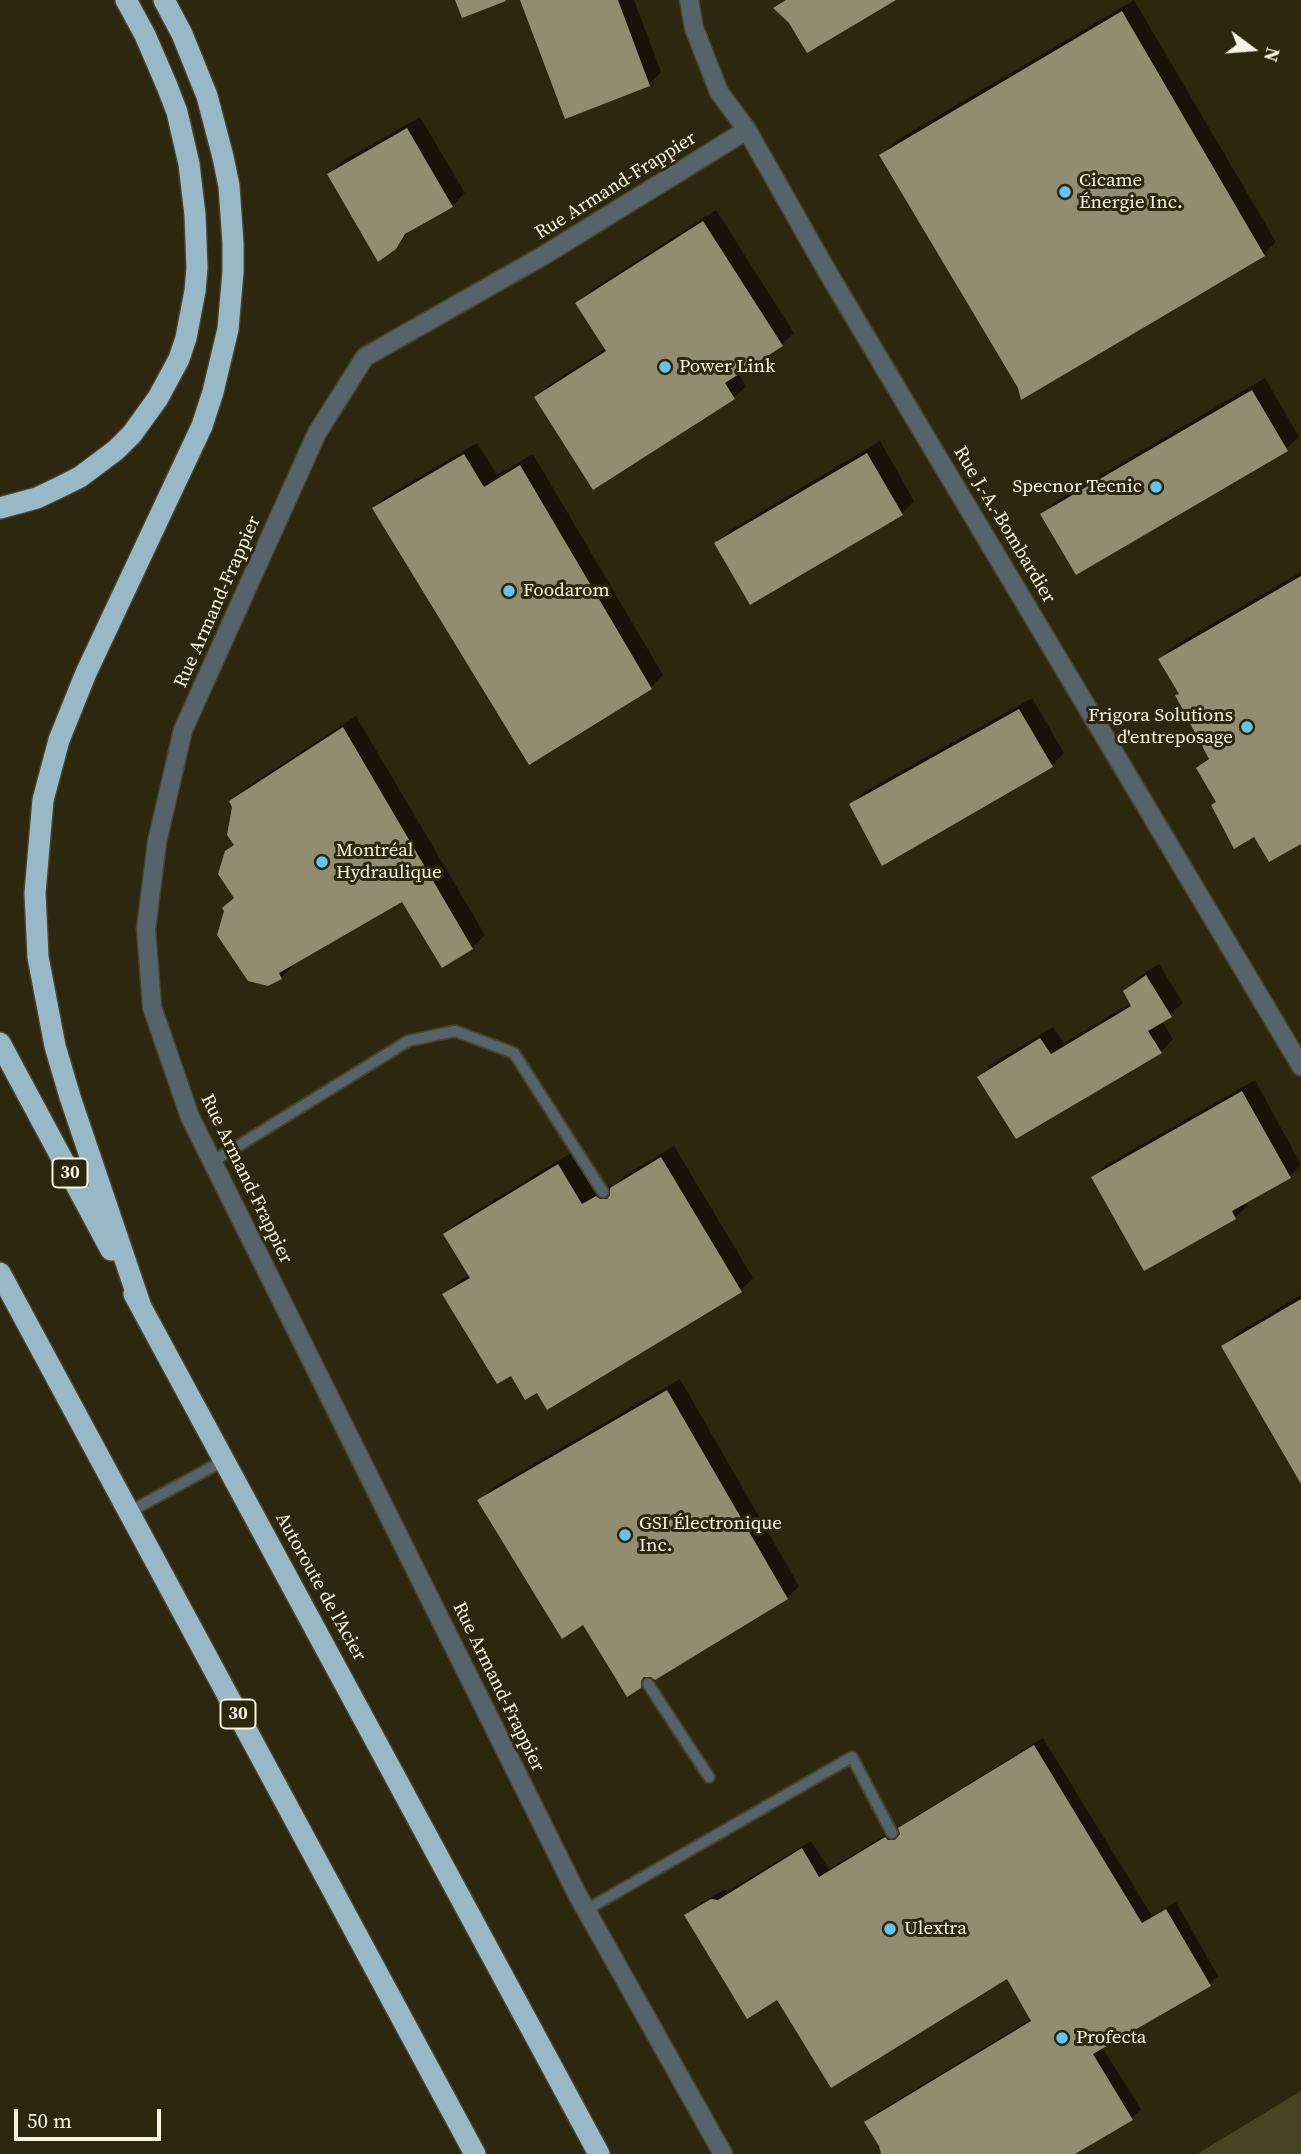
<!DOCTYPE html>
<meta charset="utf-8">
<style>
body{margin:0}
#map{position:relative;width:1301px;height:2154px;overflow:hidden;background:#2c270e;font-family:"Source Serif 4",serif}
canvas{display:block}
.north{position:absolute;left:1217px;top:14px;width:70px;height:70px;-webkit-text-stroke:5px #2c270e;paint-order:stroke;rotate:106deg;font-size:19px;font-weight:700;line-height:28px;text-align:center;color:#f7f4e4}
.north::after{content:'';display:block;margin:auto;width:24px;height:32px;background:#f7f4e4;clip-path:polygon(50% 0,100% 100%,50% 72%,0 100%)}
.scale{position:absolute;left:14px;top:2109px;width:147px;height:32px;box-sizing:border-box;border:4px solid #f7f4e4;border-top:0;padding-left:9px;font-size:21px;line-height:24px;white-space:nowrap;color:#f7f4e4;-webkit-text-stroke:5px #2c270e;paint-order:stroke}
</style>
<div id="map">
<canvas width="1301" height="2154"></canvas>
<div class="north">N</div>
<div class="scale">50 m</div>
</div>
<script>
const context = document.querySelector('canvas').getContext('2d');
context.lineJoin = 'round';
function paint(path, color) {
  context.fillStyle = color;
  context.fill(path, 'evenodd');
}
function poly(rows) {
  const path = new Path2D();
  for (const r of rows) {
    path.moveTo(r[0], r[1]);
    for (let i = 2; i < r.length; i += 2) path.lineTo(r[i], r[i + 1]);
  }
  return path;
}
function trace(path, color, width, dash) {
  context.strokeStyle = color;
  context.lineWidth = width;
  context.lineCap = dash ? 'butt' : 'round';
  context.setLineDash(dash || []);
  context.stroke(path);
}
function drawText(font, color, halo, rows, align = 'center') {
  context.font = font + ' "Source Serif 4",serif';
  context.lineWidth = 6;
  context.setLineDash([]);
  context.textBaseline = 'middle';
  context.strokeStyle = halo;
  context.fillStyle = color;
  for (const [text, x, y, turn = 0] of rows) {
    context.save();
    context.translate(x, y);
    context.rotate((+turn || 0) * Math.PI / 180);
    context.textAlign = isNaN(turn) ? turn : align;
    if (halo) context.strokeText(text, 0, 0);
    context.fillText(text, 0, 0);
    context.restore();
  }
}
paint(poly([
 [1301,2091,1301,2154,1197,2154]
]), '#494223');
paint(poly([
 [522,0,634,0,661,72,649,85],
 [1134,0,1276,242,1264,254,1019,387,882,155,894,142],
 [420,117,465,193,452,206,412,228,395,248,329,174,341,162],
 [716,210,794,333,781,345,738,373,746,386,734,398,536,398,549,385,606,348,578,303,590,291],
 [1265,378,1299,437,1286,449,1042,515,1055,502],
 [880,441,914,501,902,514,717,543,729,531],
 [477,443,497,475,533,454,663,675,651,687,374,508,387,496],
 [1301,572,1301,842,1255,835,1217,801,1198,768,1210,756,1177,695,1180,692,1160,659,1172,647],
 [1032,698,1064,753,1052,765,851,805,864,792],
 [356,716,485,935,472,948,403,900,293,964,293,966,281,978,235,897,226,852,235,843,234,806,231,801,244,789],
 [1159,964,1183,1003,1162,1021,1173,1039,1161,1052,979,1077,992,1064,1053,1027,1064,1043,1131,1003,1125,991,1137,978],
 [1255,1080,1301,1165,1290,1176,1245,1202,1248,1205,1235,1218,1093,1178,1106,1165],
 [674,1146,753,1278,741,1290,537,1390,512,1374,445,1295,457,1282,470,1275,445,1234,458,1222,571,1153,595,1193,609,1184,613,1187,624,1176],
 [1301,1295,1301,1480,1223,1346,1236,1334],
 [680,1379,799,1586,787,1598,652,1675,640,1687,479,1501,492,1488],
 [1043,1738,1152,1916,1176,1902,1218,1976,1209,1985,1102,2047,1141,2109,1132,2118,1072,2154,883,2154,881,2146,867,2122,876,2113,1031,2019,1008,1977,778,1998,686,1916,695,1907,722,1891,728,1891,811,1841,829,1869,895,1829,901,1832,900,1829,910,1820]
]), '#0007');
paint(poly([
 [455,0,505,0,506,1,462,18],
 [520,0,618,0,650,86,565,119],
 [786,0,896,0,807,53,789,23,773,8],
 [1122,11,1265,256,1021,400,1018,388,879,155],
 [407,128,453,207,405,234,396,249,378,262,327,174],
 [703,221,783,346,725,383,735,399,593,490,534,397,606,351,575,303],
 [1252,390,1288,451,1076,575,1040,514],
 [867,453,903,515,750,605,714,543],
 [464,454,484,487,520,465,652,689,529,765,372,508],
 [1301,576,1301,844,1269,862,1254,837,1234,849,1211,805,1216,802,1196,768,1209,759,1175,695,1179,694,1158,659],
 [1019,709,1053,767,882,866,849,804],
 [343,727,473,949,442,968,402,902,279,973,282,979,268,986,248,981,217,935,224,911,222,908,234,898,218,874,225,851,234,845,227,835,232,807,229,801],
 [1146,975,1172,1017,1148,1031,1162,1053,1016,1139,977,1077,1040,1038,1051,1054,1131,1006,1123,991],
 [1242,1091,1291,1178,1232,1211,1236,1219,1144,1271,1091,1177],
 [661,1157,742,1292,547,1410,537,1393,525,1400,511,1376,497,1384,442,1294,470,1278,443,1234,558,1164,582,1204,596,1196,600,1199,607,1199,610,1195,610,1188],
 [1301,1299,1301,1484,1221,1346],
 [667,1390,788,1599,655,1680,651,1677,644,1677,641,1681,641,1688,627,1697,583,1625,562,1639,477,1500],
 [1034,1745,1142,1923,1166,1909,1211,1986,1093,2054,1133,2120,1075,2154,881,2154,879,2146,864,2122,1031,2021,1007,1979,831,2088,777,2000,747,2019,684,1915,711,1899,718,1900,802,1848,819,1877,885,1837,888,1840,895,1840,900,1834,898,1828]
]), '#928c70');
const service = poly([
 [212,1162,408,1041,455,1031,514,1053,603,1192],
 [129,1512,225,1460],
 [648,1684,709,1777],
 [586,1910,852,1757,892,1833]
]);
const minor = poly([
 [689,0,694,28,719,92,747,130,828,273,1301,1066],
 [723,2154,577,1894,190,1117,152,1007,146,929,157,842,183,730,317,433,365,357,541,257,747,130]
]);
const motorway = poly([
 [0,508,37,498,58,488,80,477,116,450,132,434,158,398,179,359,186,338,195,291,197,268,195,215,189,164,177,112,167,86,145,35,126,0],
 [0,1043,111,1250],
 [0,1273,475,2154],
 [134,1294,599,2154],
 [140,1304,70,1097,55,1046,38,957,35,893,43,800,59,740,86,673,202,426,213,392,228,329,233,272,233,243,229,186,223,157,207,96,182,34,164,0]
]);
trace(service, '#48442c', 14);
trace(minor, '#48442c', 21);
trace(motorway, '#48442c', 24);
trace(service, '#57636a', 10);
trace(minor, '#57636a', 18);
trace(motorway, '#99b8c7', 21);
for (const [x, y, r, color] of [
 [1065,192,7,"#67c4ef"],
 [665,367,7,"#67c4ef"],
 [1156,487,7,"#67c4ef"],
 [509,591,7,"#67c4ef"],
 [1247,727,7,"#67c4ef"],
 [322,862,7,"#67c4ef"],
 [625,1535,7,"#67c4ef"],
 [890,1929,7,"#67c4ef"],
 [1062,2038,7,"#67c4ef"]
]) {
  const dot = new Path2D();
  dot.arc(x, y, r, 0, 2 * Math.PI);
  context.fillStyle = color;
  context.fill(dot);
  trace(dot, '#2c270e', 2.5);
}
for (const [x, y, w] of [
 [70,1173,35],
 [238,1714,35]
]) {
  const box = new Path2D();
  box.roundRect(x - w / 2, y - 14.5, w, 29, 5);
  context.fillStyle = '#2c270e';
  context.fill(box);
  trace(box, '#f7f4e4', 2);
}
drawText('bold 18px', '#f7f4e4', null, [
 ["30",70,1173],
 ["30",238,1714]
]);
drawText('19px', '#f7f4e4', '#2c270e', [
 ["Cicame",1079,181],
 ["Énergie Inc.",1079,203],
 ["Power Link",679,367],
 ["Specnor Tecnic",1142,487,"right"],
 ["Foodarom",523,591],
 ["Frigora Solutions",1233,716,"right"],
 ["d'entreposage",1233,738,"right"],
 ["Montréal",336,851],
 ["Hydraulique",336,873],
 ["GSI Électronique",639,1524],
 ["Inc.",639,1546],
 ["Ulextra",904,1929],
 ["Profecta",1076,2038]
], 'left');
drawText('19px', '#f7f4e4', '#2c270e', [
 ["Rue Armand-Frappier",616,186,-32],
 ["Rue J.-A.-Bombardier",1004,525,59],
 ["Rue Armand-Frappier",218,602,-66],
 ["Rue Armand-Frappier",246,1179,64],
 ["Autoroute de l'Acier",320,1587,61],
 ["Rue Armand-Frappier",498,1687,64]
]);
</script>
